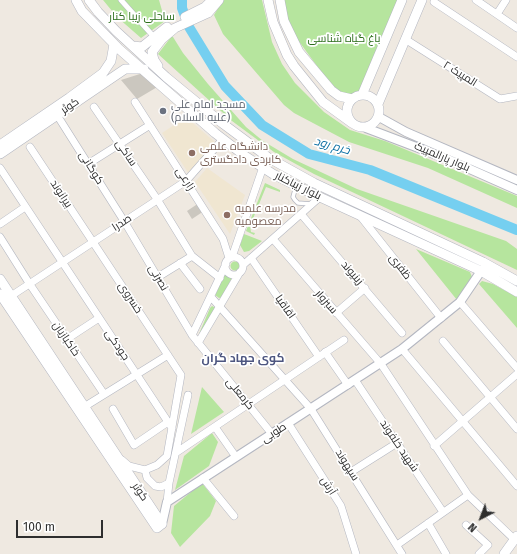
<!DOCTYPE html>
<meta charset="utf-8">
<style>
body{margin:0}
#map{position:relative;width:517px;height:554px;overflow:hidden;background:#efe9e1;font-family:"Fira Sans",sans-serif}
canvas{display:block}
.north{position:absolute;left:461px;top:498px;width:40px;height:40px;-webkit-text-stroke:3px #fff;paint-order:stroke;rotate:222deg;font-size:11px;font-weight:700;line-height:16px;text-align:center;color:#2e2e2e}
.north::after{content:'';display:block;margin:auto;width:14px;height:18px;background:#2e2e2e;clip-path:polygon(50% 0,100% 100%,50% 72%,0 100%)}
.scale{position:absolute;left:16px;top:520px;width:87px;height:18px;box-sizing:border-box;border:2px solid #2e2e2e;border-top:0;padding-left:5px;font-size:12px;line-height:14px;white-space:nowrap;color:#2e2e2e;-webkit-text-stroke:3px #fff;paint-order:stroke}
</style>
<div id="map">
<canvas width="517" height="554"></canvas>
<div class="north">N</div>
<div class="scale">100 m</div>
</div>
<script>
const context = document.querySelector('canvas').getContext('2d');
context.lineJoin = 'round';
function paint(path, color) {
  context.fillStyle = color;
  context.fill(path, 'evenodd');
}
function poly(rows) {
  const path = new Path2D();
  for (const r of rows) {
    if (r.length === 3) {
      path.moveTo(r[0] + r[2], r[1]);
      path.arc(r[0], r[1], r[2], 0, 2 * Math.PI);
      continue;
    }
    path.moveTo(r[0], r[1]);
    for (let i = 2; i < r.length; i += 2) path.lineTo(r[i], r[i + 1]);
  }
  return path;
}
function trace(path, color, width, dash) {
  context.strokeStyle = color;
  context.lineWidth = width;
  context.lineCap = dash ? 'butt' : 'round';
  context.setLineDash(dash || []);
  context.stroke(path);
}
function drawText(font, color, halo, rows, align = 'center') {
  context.font = font + ' "Fira Sans",Cairo,sans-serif';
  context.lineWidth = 3.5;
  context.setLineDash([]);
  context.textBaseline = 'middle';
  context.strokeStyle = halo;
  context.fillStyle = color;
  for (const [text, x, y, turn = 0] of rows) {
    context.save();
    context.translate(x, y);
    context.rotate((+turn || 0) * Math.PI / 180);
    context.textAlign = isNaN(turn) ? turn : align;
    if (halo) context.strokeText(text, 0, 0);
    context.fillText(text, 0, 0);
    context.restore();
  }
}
paint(poly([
 [186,117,216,143,189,174,162,133],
 [207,168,245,195,230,234,195,182]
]), '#f0e6d1');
paint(poly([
 [103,0,159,0,165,21,141,38,117,17],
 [223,0,262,0,272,42,282,64,295,83,324,112,350,130,385,141,517,196,517,208,428,168,349,142,294,113,284,105,223,34,214,15],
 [283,0,402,0,362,95,339,96,284,21],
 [171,37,173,37,183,53,208,84,246,127,263,141,293,159,357,189,506,241,517,249,517,270,314,174,274,152,232,121,158,54],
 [265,183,280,190,280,192,266,187,250,226,251,232,255,233,254,235,246,231],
 [244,234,262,241,249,251,244,252,240,245],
 [416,249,470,272,472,277,457,300],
 [235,266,4.5],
 [225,273,232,278,222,297,219,298,215,295],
 [482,281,493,284,517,297,517,328,479,284],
 [212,306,216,308,199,334,210,308],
 [202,387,224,412,191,434],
 [212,433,218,442,209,466,175,490,184,456],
 [202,483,216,501,210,516,180,547,171,533,174,506]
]), '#b6e59e');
trace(poly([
 [182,0,182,8,189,27,225,86,262,125,309,154,370,170,517,230]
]), '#75cff0', 10);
paint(poly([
 [143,73,159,86,137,99,121,80],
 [199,203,204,211,192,219,187,211]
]), '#cbc7bf');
const service = poly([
 [296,186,293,197,295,200,298,203,311,204]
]);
const pedestrian = poly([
 [121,0,154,37]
]);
const minor = poly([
 [476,0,517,28],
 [434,2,517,57],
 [497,14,506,0],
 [405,39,500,99,517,96],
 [135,102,223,239,229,258],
 [94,107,157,199,192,256,220,278],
 [57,115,124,221,192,335,272,434],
 [30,147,181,375,167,456,157,465,145,470,129,466,122,460],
 [88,164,150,125],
 [0,168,172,428],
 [301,214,402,333],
 [361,217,441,318],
 [0,224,25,207],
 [0,237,29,283,104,394],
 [273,239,381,364,468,495,515,540],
 [232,257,263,167],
 [234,266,9],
 [251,258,319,357],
 [180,263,200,289],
 [243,265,320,197],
 [158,277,192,256],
 [11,296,186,181,223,139],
 [211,297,311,409,402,554],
 [460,302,517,368],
 [336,313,365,288],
 [192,335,226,264],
 [67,339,99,318],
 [443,341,517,429],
 [198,343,240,272],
 [402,349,517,486],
 [325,352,348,385],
 [355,380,443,512],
 [84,407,168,355],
 [113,409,134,445,168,422],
 [288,423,341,506,356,554],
 [215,427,236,457],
 [434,446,517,374],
 [177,452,344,340],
 [145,470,147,478,155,486,161,487,169,483],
 [351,472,397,443],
 [203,478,234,516],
 [167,502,169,483,188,395],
 [428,523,446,554],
 [466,525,488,545,479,554],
 [397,545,468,495]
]);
const tertiary = poly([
 [379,117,406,132,517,180],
 [366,128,445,158,517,190],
 [162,524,167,502,402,349,460,302,481,271]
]);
const secondary = poly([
 [76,0,82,11,119,49,215,133,245,156,273,174,311,193,481,271,517,292],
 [89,0,98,12,116,31,166,77,222,123,269,158,314,183,483,262,517,281],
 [268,0,273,22,287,55,294,66,323,102,352,123],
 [280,0,284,21,299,52,331,90,339,96,352,99],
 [185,17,205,7,212,0],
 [133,46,142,47,167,27],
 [158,66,154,60,152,52,162,39,175,28,208,13,219,0],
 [363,111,16],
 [362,95,402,0],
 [378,104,422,0],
 [0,145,69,98,103,73,111,61,114,44],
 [0,154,125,69,144,69],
 [0,279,162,524,157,528,0,294],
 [504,554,517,536]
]);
trace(service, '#b4b7c1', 5);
trace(pedestrian, '#b4b7c1', 6);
trace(minor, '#b4b7c1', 8);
trace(tertiary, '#b4b7c1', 10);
trace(secondary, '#b4b7c1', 10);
trace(service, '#fff', 3.5);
trace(pedestrian, '#fff', 5);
trace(minor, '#fff', 7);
trace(tertiary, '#fff', 8);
trace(secondary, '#fff', 9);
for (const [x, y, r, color] of [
 [163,111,4,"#6b7280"],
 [192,153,4,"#8d6e63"],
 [227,215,4,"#8d6e63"]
]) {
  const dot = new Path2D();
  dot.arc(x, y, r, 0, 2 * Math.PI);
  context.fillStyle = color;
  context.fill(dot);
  trace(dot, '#fff', 1.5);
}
drawText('11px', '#2c6e1b', '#fff', [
 ["ساحلی زیبا کنار",142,17],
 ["باغ گیاه شناسی",344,39]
]);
drawText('11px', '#2e2e2e', '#fff', [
 ["المپیک ۲",460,74,32],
 ["کوثر",70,106,-34],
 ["ساکی",126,153,56],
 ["بلوار پارالمپیک",442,157,23],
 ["کوگانی",91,168,58],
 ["زارعی",185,179,57],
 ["بلوار زیباکنار",298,186,26],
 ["بیرانوند",61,194,57],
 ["صدرا",122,223,-33],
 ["ظفری",400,267,52],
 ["زینیوند",352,273,49],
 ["نصرتی",158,278,59],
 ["خسروی",130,298,57],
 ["سبزوار",326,302,49],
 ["اقاقیا",285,307,55],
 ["خاکبازیان",66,339,56],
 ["جودکی",117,345,56],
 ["کرمعلی",240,394,51],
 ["طوبی",274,433,-33],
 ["شهید خلفوند",399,446,56],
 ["سپهوند",347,465,58],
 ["آرش",328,486,58],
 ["کوثر",140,492,56]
]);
drawText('11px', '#5b616d', '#fff', [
 ["مسجد امام علی",171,105],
 ["(علیه السلام)",171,118]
], 'left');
drawText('11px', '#785e54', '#fff', [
 ["دانشگاه علمی",200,147],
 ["کابردی دادگستری",200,160],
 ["مدرسه علمیه",235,209],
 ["معصومیه",235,222]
], 'left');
drawText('italic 12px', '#0d6fa3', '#fff', [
 ["خرم رود",332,146,16]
]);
drawText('bold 12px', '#4d5680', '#fff', [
 ["کوی جهاد گران",243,359]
]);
</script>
